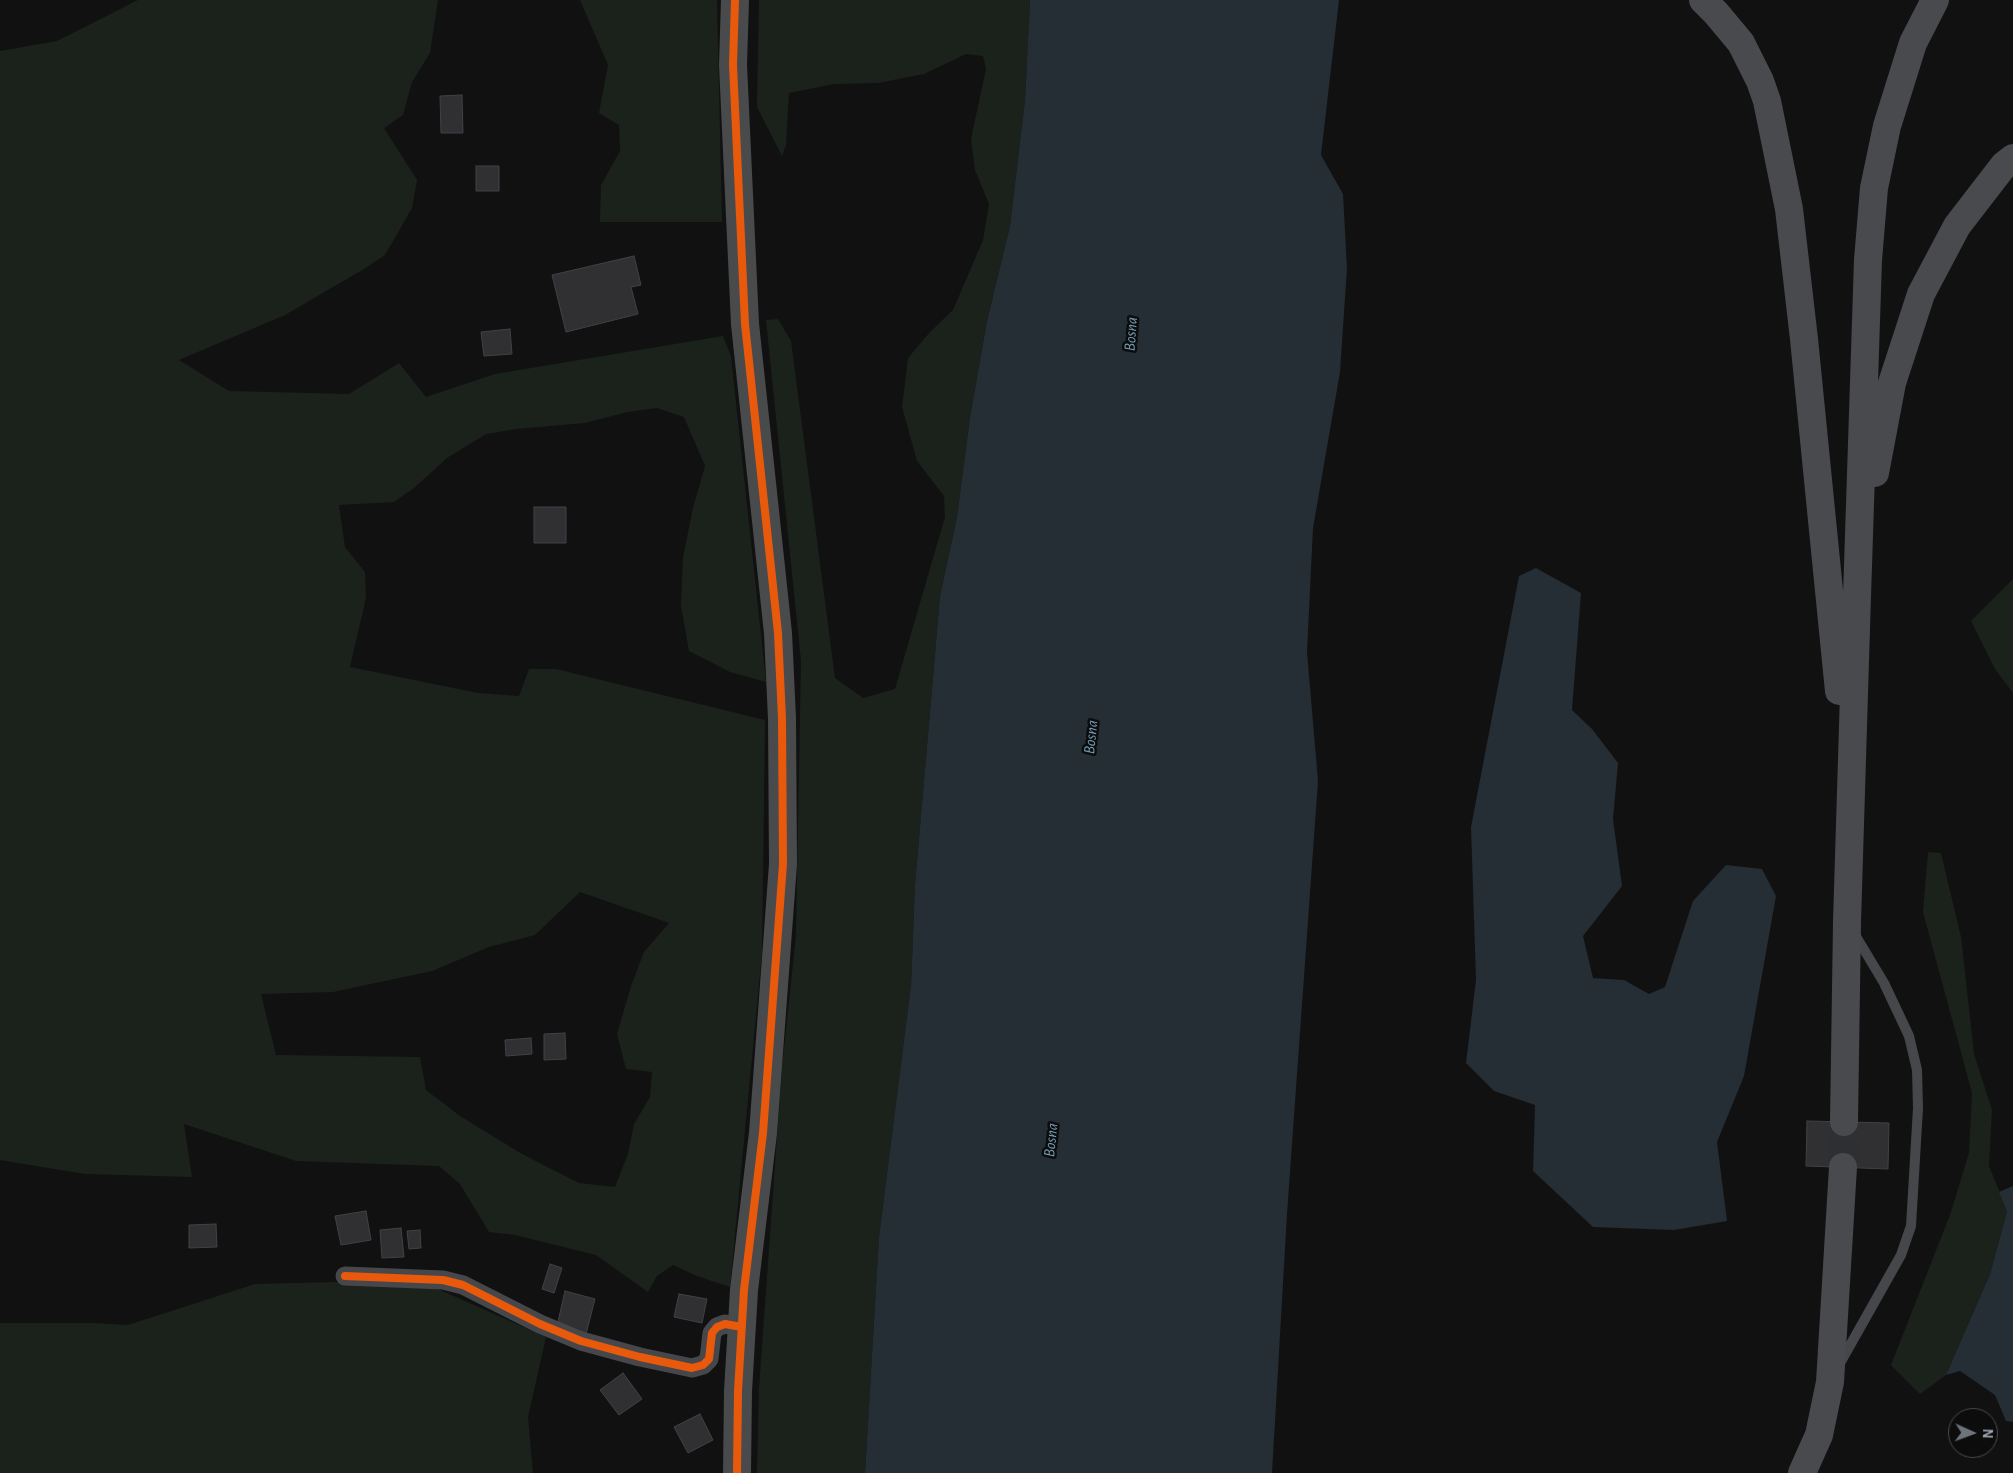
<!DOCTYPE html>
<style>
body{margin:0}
#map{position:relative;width:2013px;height:1473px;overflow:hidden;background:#111112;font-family:"Alegreya Sans",sans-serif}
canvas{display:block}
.north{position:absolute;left:1948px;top:1408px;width:50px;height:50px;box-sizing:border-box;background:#0c0c0d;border:1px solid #474b50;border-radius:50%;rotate:92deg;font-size:14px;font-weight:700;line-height:20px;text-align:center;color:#a0a9b5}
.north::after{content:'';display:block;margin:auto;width:18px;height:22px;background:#6e747c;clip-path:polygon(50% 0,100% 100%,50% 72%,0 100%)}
</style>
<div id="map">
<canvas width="2013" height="1473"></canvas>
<div class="north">N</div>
</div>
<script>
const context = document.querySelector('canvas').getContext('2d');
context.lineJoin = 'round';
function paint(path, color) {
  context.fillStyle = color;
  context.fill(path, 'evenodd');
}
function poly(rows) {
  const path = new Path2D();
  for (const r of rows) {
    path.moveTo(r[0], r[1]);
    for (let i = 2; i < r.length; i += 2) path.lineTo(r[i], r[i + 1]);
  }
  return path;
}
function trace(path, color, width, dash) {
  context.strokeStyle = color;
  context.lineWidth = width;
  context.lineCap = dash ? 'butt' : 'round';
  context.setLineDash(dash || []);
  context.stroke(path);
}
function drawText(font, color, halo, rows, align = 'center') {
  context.font = font + ' "Alegreya Sans",sans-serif';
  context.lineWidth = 5;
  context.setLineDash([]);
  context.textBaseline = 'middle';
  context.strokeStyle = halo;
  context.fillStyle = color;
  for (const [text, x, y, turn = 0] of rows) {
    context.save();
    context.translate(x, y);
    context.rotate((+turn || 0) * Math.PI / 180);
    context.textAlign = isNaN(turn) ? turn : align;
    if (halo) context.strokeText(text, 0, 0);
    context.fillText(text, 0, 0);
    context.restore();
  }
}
paint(poly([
 [138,0,438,0,430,53,412,82,403,115,384,128,417,180,412,208,385,255,364,269,285,315,179,360,229,391,349,394,399,363,426,397,495,374,723,336,731,356,766,682,730,672,689,651,681,606,683,557,693,508,705,466,684,417,657,408,627,412,585,423,516,429,486,434,447,458,414,488,394,502,339,505,345,547,365,572,366,598,350,667,478,693,519,696,529,669,556,669,765,720,762,953,730,1287,697,1276,673,1265,657,1276,648,1292,596,1255,515,1235,489,1232,460,1184,439,1166,296,1161,184,1124,192,1177,85,1174,0,1160,0,51,57,41],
 [580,892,669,923,644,952,631,986,617,1034,626,1069,652,1072,650,1097,634,1124,628,1154,615,1187,579,1183,522,1154,460,1116,426,1090,420,1057,276,1055,261,994,333,992,432,971,489,947,535,935],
 [580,0,717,0,722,222,600,222,601,185,620,151,619,125,599,113,608,65],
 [759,0,1030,0,1025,100,1010,226,987,321,970,417,957,517,940,596,915,885,911,985,879,1237,865,1473,757,1473,759,1388,782,1068,796,935,801,661,766,320,778,319,791,341,835,678,863,698,895,689,945,517,944,496,917,461,902,407,908,358,930,332,953,310,983,240,989,204,975,170,971,139,986,69,983,56,966,54,924,74,878,83,834,84,789,93,786,145,782,156,757,107],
 [2013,579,2013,693,1995,669,1971,621],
 [1928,852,1941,853,1961,937,1974,1054,1992,1110,1989,1166,2007,1210,1990,1274,1946,1375,1920,1394,1891,1365,1950,1215,1969,1153,1972,1093,1923,912],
 [334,1282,438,1289,546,1337,528,1417,533,1473,0,1473,0,1323,92,1323,128,1325,255,1284]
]), '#1b221c');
paint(poly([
 [1030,0,1339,0,1321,155,1343,194,1347,268,1340,372,1313,528,1307,652,1318,781,1287,1214,1272,1473,865,1473,879,1237,911,985,915,885,940,596,957,517,970,417,987,321,1010,226,1025,100],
 [1536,568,1581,593,1572,710,1592,729,1618,763,1613,819,1622,886,1583,936,1593,978,1624,980,1649,994,1665,987,1693,901,1726,865,1762,869,1776,896,1744,1076,1717,1142,1727,1221,1674,1230,1593,1227,1533,1171,1535,1105,1494,1091,1466,1063,1476,980,1471,827,1519,576],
 [2013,1186,2013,1422,2006,1421,1995,1395,1960,1371,1946,1375,1990,1274,2007,1211,1999,1192]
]), '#242e34');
const building = poly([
 [462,95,463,133,441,133,440,96,462,95],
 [476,166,499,166,499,191,476,191,476,166],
 [634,256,641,285,631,287,638,314,566,332,552,275,634,256],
 [510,329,512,354,484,356,481,332,510,329],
 [534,507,566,507,566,543,534,543,534,507],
 [565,1033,566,1059,544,1060,544,1034,565,1033],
 [531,1038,532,1054,506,1056,505,1040,531,1038],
 [1807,1121,1889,1123,1888,1169,1806,1166,1807,1121],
 [366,1211,371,1240,341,1245,335,1216,366,1211],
 [216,1224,217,1247,189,1248,189,1225,216,1224],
 [401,1228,404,1257,382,1258,380,1230,401,1228],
 [420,1230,421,1248,409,1249,407,1231,420,1230],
 [550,1264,562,1268,554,1293,542,1289,550,1264],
 [565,1291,595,1299,586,1334,557,1326,565,1291],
 [679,1294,707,1299,702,1323,674,1317,679,1294],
 [623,1373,642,1399,619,1415,600,1390,623,1373],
 [700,1414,713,1440,688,1453,674,1427,700,1414]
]);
paint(building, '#303033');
trace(building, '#404246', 1);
trace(poly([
 [1843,1167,1844,1122]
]), '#2e2f33', 28, [28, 14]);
trace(poly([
 [1839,1365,1901,1255,1911,1226,1918,1108,1917,1070,1909,1036,1884,983,1854,933]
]), '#45474b', 10);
trace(poly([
 [345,1276,443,1280,463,1285,540,1324,581,1341,640,1357,692,1368,703,1365,709,1359,712,1333,717,1327,725,1324,742,1327]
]), '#45474b', 19);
trace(poly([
 [735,0,733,65,745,324,778,633,782,718,783,864,763,1133,744,1290,738,1391,737,1473]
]), '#484a4c', 28);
trace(poly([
 [1703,0,1716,13,1741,43,1760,81,1767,101,1789,209,1804,339,1839,691],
 [1875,473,1892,383,1921,294,1957,226,2004,165,2013,158],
 [1844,1122,1847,922,1857,596,1868,260,1874,188,1887,126,1913,43,1935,0],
 [1802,1473,1819,1435,1830,1382,1843,1167]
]), '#484a4d', 28);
trace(poly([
 [735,0,733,65,745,324,778,633,782,718,783,864,763,1133,744,1290,738,1391,737,1473],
 [345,1276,443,1280,463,1285,540,1324,581,1341,640,1357,692,1368,703,1365,709,1359,712,1333,717,1327,725,1324,742,1327]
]), '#e8590c', 8);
drawText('italic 16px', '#739cb4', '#0c0c0d', [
 ["Bosna",1131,334,-86],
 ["Bosna",1091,737,-84],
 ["Bosna",1051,1140,-84]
]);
</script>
